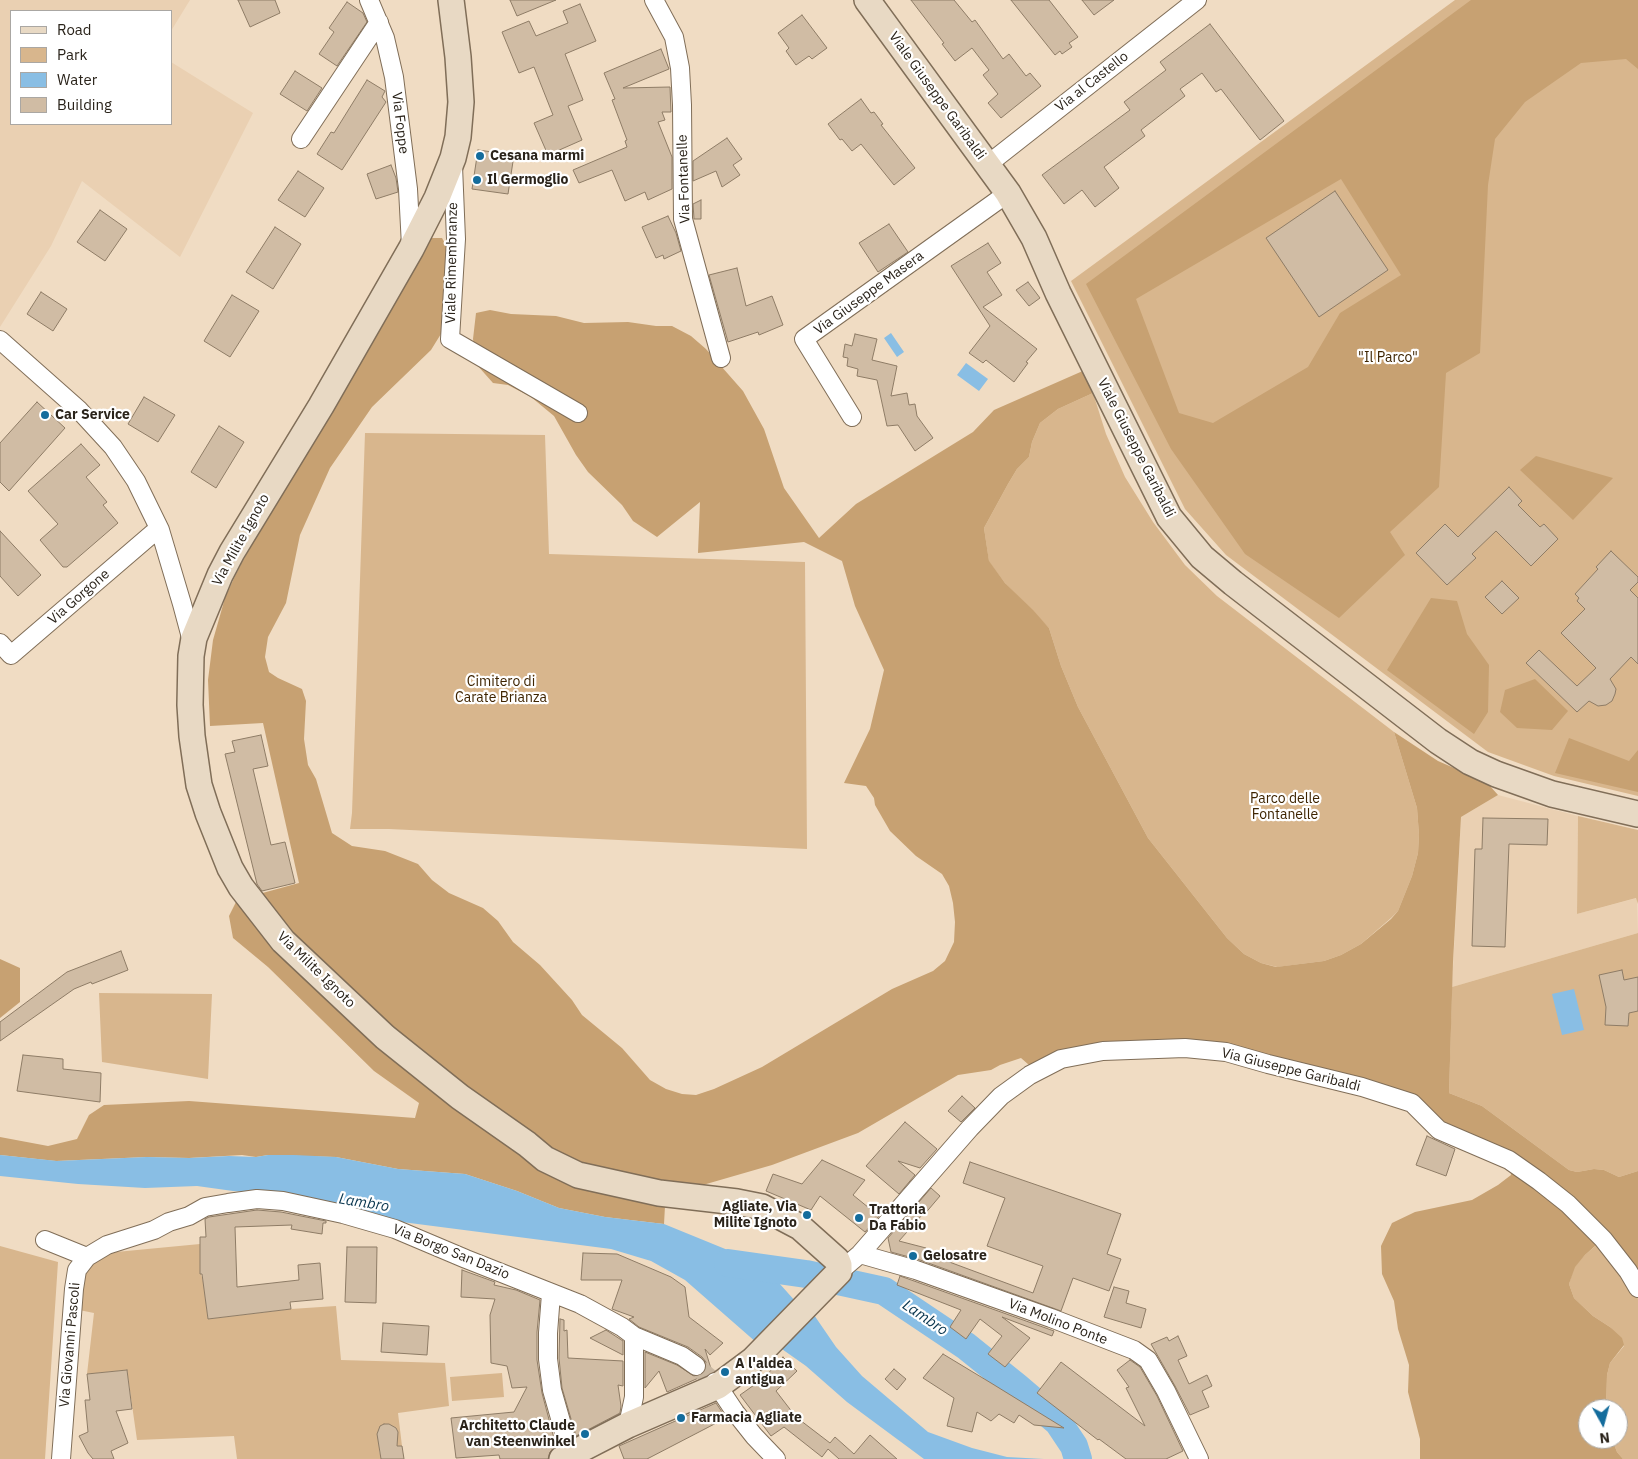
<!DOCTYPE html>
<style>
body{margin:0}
#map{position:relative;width:1638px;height:1459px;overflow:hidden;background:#f0dcc3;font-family:"IBM Plex Sans",sans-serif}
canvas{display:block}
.legend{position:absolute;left:10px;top:10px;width:162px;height:115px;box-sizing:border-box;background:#fff;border:1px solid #aaa7a3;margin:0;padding:6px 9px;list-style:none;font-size:15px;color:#2a231a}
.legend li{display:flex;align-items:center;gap:10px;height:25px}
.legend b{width:25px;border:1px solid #aaa7a3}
.north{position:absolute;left:1578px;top:1399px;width:50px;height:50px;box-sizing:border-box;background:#fff;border:1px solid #aaa7a3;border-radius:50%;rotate:173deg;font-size:14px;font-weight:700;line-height:20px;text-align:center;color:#2a231a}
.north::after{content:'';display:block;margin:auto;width:18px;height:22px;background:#146c9c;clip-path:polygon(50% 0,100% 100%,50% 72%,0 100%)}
</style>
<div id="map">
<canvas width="1638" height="1459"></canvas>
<ul class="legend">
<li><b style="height:6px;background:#e8d9c4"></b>Road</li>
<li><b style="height:14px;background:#d8b68d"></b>Park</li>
<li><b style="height:14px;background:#89bee4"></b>Water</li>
<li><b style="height:14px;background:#d0bca4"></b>Building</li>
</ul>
<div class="north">N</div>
</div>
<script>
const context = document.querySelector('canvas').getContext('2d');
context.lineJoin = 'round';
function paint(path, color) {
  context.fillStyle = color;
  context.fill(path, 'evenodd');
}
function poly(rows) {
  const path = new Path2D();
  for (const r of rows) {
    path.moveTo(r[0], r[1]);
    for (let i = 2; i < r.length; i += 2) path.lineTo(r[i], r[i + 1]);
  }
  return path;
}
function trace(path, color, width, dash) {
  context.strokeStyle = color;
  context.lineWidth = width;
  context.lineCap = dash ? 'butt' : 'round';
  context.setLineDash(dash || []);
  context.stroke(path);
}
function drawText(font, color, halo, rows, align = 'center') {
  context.font = font + ' "IBM Plex Sans",sans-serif';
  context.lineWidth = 4.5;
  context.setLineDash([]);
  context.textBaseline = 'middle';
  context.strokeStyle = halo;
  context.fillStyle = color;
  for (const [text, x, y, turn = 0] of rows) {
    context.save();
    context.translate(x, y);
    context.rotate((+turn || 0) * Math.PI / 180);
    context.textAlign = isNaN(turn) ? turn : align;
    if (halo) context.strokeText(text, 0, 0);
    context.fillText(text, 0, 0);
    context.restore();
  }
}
paint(poly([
 [0,0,190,0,171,31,171,11,11,11,11,124,171,124,171,62,253,113,180,257,82,181,51,246,0,327],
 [1498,795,1578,816,1577,914,1637,898,1638,933,1452,987,1461,817]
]), '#ead0b2');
paint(poly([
 [1455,0,1638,0,1638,796,1554,776,1488,752,1226,555,1185,509,1071,281],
 [1093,393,1106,434,1125,477,1153,522,1185,565,1217,596,1394,732,1417,808,1419,835,1418,853,1412,876,1398,911,1391,918,1361,944,1341,955,1324,961,1277,967,1261,963,1244,954,1227,938,1148,838,1078,707,1061,666,1049,628,1005,583,989,562,984,528,1008,484,1017,469,1029,457,1032,442,1040,423,1058,409],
 [365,433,545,435,549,554,805,562,807,849,389,829,350,829,352,813],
 [1578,816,1638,830,1638,904,1636,898,1577,914],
 [1638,933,1638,1171,1619,1177,1604,1170,1594,1169,1577,1172,1569,1170,1482,1106,1449,1093,1452,987],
 [99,993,212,994,208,1079,102,1062],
 [1600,1242,1631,1284,1638,1299,1638,1459,1623,1459,1617,1452,1612,1439,1618,1439,1618,1409,1606,1409,1607,1375,1610,1363,1624,1346,1610,1327,1593,1316,1574,1298,1569,1284,1574,1267,1585,1255],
 [200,1244,201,1274,204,1285,208,1319,291,1309,336,1306,341,1360,445,1363,449,1406,398,1413,402,1446,379,1449,381,1459,237,1459,234,1436,137,1440,127,1370,87,1374,94,1313,79,1310,86,1271,93,1259,116,1252],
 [0,1246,58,1262,45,1459,0,1459],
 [502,1373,504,1397,452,1401,450,1377]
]), '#d8b68d');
paint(poly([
 [1471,0,1638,0,1638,69,1626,59,1581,63,1525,102,1495,139,1488,185,1480,353,1446,373,1439,487,1390,532,1405,555,1339,618,1245,554,1171,449,1086,284],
 [1341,179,1401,275,1340,313,1308,367,1213,423,1179,413,1136,299],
 [431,238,442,238,447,247,444,329,431,350,372,407,330,468,300,535,286,603,268,637,265,657,269,672,278,678,302,689,306,701,304,739,308,765,316,779,332,833,352,846,385,851,418,864,432,880,449,893,483,908,498,921,513,942,540,965,572,1000,582,1015,622,1048,650,1080,666,1089,682,1094,696,1095,714,1089,762,1067,892,989,933,971,945,961,954,942,955,922,953,903,949,886,942,874,916,856,890,831,875,805,874,798,866,786,844,783,870,729,884,670,855,606,842,561,804,542,698,553,700,502,657,537,633,521,622,505,588,472,576,455,554,416,531,397,508,385,493,383,477,365,473,339,476,313,490,310,511,314,556,316,584,323,628,322,656,326,672,326,691,336,706,349,743,391,764,429,784,488,819,538,856,504,973,432,994,410,1085,370,1093,393,1058,409,1040,423,1032,442,1029,457,1017,469,1008,484,984,528,989,561,1005,583,1033,610,1049,628,1061,666,1078,707,1148,838,1227,938,1244,954,1261,963,1276,967,1324,961,1341,955,1361,944,1391,919,1398,911,1412,876,1418,853,1419,835,1417,808,1394,732,1438,761,1477,778,1490,786,1498,795,1461,817,1453,962,1449,1093,1482,1106,1569,1170,1577,1172,1594,1169,1604,1170,1619,1177,1638,1171,1638,1279,1603,1239,1585,1255,1575,1267,1569,1284,1574,1298,1593,1316,1610,1327,1622,1338,1624,1345,1610,1363,1607,1375,1606,1409,1588,1409,1588,1439,1612,1439,1617,1452,1623,1459,1420,1459,1420,1439,1408,1392,1409,1365,1398,1329,1394,1301,1382,1274,1381,1246,1392,1223,1415,1212,1472,1200,1498,1185,1511,1175,1509,1160,1439,1130,1412,1103,1268,1064,1139,1049,1037,1072,1021,1058,1000,1065,991,1070,958,1075,858,1133,772,1165,689,1189,665,1206,664,1224,605,1217,559,1208,517,1191,465,1174,398,1169,336,1157,268,1155,256,1157,242,1155,189,1158,147,1157,56,1161,0,1155,0,1137,48,1146,77,1139,89,1115,104,1105,189,1101,415,1118,419,1103,374,1071,268,967,233,938,229,916,237,900,299,883,263,723,210,726,208,680,213,640,225,598,235,576,276,498],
 [1536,456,1613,478,1573,520,1520,470],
 [1431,598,1457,601,1467,634,1489,665,1488,712,1474,734,1387,670],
 [1535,679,1568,711,1552,730,1517,728,1500,712,1505,690],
 [1569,738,1629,761,1638,750,1638,792,1555,773],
 [0,959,20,968,20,1002,0,1018]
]), '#c7a172');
paint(poly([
 [891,333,904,352,897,357,884,338],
 [966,363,988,379,979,391,957,375],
 [1574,989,1584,1030,1562,1035,1552,994],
 [0,1155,57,1161,147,1157,189,1158,229,1156,256,1157,268,1155,294,1155,336,1157,398,1169,465,1174,517,1191,559,1208,605,1217,664,1224,762,1264,796,1302,757,1343,685,1280,651,1261,611,1249,402,1222,259,1193,233,1191,197,1186,145,1188,78,1184,0,1176],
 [812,1312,836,1347,862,1376,928,1432,972,1448,1007,1457,1044,1459,924,1459,847,1402,806,1366,779,1347]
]), '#89bee4');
trace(poly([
 [728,1263,806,1274,884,1291,966,1346,1017,1387,1058,1422,1074,1446,1078,1459]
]), '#89bee4', 28);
const building = poly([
 [238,0,275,0,280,13,250,27,238,0],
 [510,0,556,0,517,16,510,0],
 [911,0,954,0,972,22,975,20,1003,59,1009,54,1026,76,1030,73,1041,86,1001,118,988,103,998,94,983,75,989,70,972,48,955,61,942,44,944,43,911,0],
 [1011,0,1049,0,1078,37,1069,43,1072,47,1062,54,1060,51,1055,55,1011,0],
 [1082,0,1114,0,1094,15,1082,0],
 [347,2,363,13,367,22,337,66,319,54,334,32,329,28,347,2],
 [580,4,596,41,565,54,583,100,568,106,582,140,548,155,534,123,553,115,534,67,519,73,502,32,529,21,536,36,568,23,563,11,580,4],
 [802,15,827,48,812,59,809,56,796,65,786,51,789,48,778,33,802,15],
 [1210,24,1284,121,1260,140,1221,89,1216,92,1202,73,1180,89,1185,96,1141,130,1145,136,1104,167,1119,188,1095,207,1082,190,1064,204,1042,175,1130,110,1124,102,1166,70,1160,62,1210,24],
 [661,49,669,69,623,88,670,87,671,112,662,112,665,120,658,122,672,157,672,189,648,200,645,192,625,201,612,170,579,183,573,170,627,147,625,141,627,140,612,100,615,99,604,73,661,49],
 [295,71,322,88,307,111,280,94,295,71],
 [367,80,385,91,382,97,386,102,342,170,317,154,331,132,334,133,367,80],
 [861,99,871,113,874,112,883,124,881,125,915,168,894,185,861,144,852,151,842,139,840,140,828,124,861,99],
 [727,138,742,159,733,165,740,175,722,187,716,171,693,181,693,161,727,138],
 [478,150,514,155,508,194,472,189,478,150],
 [391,165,396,178,398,192,376,199,367,174,391,165],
 [298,171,324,188,305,217,278,200,298,171],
 [1335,191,1388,270,1319,317,1266,238,1335,191],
 [701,200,701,219,694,219,693,204,701,200],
 [100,210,127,229,105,261,77,242,100,210],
 [668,216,676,233,681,251,664,259,663,255,656,258,642,227,668,216],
 [889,224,908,252,878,272,859,243,889,224],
 [275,227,301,244,273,289,246,272,275,227],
 [988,243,1001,263,987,272,1002,295,983,307,1037,349,1026,362,1028,363,1014,382,986,360,983,363,969,353,990,326,951,266,988,243],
 [737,268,746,306,772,296,783,325,759,335,758,332,728,342,709,275,737,268],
 [1028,282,1040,298,1029,306,1016,290,1028,282],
 [41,292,67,309,53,331,27,314,41,292],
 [232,295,259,311,230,357,204,341,232,295],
 [855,334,877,339,872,360,897,366,891,396,907,393,909,405,915,404,917,416,933,438,915,451,898,425,887,426,877,380,857,376,858,369,847,366,848,358,843,357,845,344,852,346,855,334],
 [144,397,175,415,158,442,128,424,144,397],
 [37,402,65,428,9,491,0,482,0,443,37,402],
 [219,426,244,442,216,488,191,472,219,426],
 [81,444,100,465,86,477,107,502,103,505,118,523,67,567,63,567,40,540,58,524,28,491,81,444],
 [1509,487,1522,501,1518,505,1540,527,1544,524,1558,539,1531,566,1496,531,1472,554,1476,558,1447,585,1416,553,1445,524,1458,537,1509,487],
 [0,531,41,575,18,596,0,576,0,531],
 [1611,551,1638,577,1638,582,1630,590,1638,598,1638,664,1631,657,1610,679,1616,689,1615,694,1612,701,1606,705,1598,706,1589,701,1577,712,1526,663,1539,650,1577,686,1596,668,1561,633,1585,609,1577,601,1579,598,1575,594,1598,569,1596,567,1611,551],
 [1502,581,1519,598,1502,614,1485,597,1502,581],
 [261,735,268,766,253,769,271,845,285,842,295,883,262,891,257,884,225,754,235,752,232,741,261,735],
 [1483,818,1548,819,1547,845,1509,844,1505,947,1472,946,1475,849,1482,849,1483,818],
 [121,951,128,970,92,984,91,982,74,989,0,1041,0,1022,67,972,121,951],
 [1622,970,1624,980,1638,977,1638,1011,1629,1013,1628,1026,1605,1025,1606,1007,1599,975,1622,970],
 [23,1055,63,1059,63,1069,101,1073,100,1102,17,1091,23,1055],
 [962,1096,975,1108,961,1122,948,1111,962,1096],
 [905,1122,937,1149,920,1168,898,1161,915,1175,899,1194,866,1166,905,1122],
 [1427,1136,1455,1149,1446,1176,1416,1165,1427,1136],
 [822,1160,865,1180,853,1195,879,1216,865,1232,820,1196,811,1210,766,1191,773,1174,802,1184,822,1160],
 [970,1162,1121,1214,1107,1254,1121,1259,1109,1291,1073,1278,1061,1311,920,1260,891,1252,888,1238,931,1188,940,1196,923,1216,922,1215,899,1241,926,1248,925,1253,1033,1293,1043,1266,987,1246,1005,1198,963,1183,970,1162],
 [257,1210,281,1212,326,1221,326,1223,323,1223,322,1234,291,1229,292,1225,235,1227,237,1287,299,1280,298,1265,320,1263,323,1299,290,1302,291,1309,208,1319,202,1274,200,1274,200,1237,206,1237,205,1219,209,1217,257,1210],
 [347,1247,377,1247,376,1303,345,1302,347,1247],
 [583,1253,617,1254,671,1277,685,1287,689,1317,723,1343,710,1355,705,1349,712,1372,667,1392,659,1371,645,1388,645,1352,677,1365,694,1376,700,1376,704,1373,706,1368,706,1362,702,1357,688,1347,639,1327,629,1319,634,1317,612,1309,622,1280,581,1280,583,1253],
 [462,1270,495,1282,494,1285,516,1290,540,1300,537,1332,537,1360,542,1393,556,1446,550,1452,548,1459,500,1459,499,1455,456,1458,451,1418,514,1412,527,1387,512,1388,507,1366,491,1363,490,1315,495,1299,461,1297,462,1270],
 [900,1276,1054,1331,1052,1336,1002,1317,1030,1338,1005,1367,988,1354,1002,1336,980,1319,966,1339,950,1327,961,1310,897,1285,900,1276],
 [1114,1287,1129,1291,1126,1303,1146,1309,1141,1328,1104,1317,1114,1287],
 [560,1319,564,1320,564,1331,567,1330,568,1358,623,1361,623,1386,618,1385,621,1406,620,1413,576,1436,562,1388,559,1358,560,1319],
 [383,1323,429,1326,427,1355,381,1352,383,1323],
 [606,1330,623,1341,623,1355,590,1338,606,1330],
 [1178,1336,1187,1356,1178,1360,1189,1384,1207,1375,1212,1386,1202,1391,1209,1407,1190,1415,1175,1386,1151,1344,1167,1337,1169,1341,1178,1336],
 [943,1354,991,1383,1064,1428,1034,1425,1019,1415,1014,1423,999,1414,991,1421,977,1412,972,1432,947,1426,954,1398,923,1378,943,1354],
 [783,1357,797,1371,776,1391,796,1417,830,1443,835,1437,854,1454,870,1435,897,1459,839,1459,828,1449,822,1457,784,1427,771,1436,740,1395,764,1378,783,1357],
 [1130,1360,1140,1367,1157,1396,1183,1451,1166,1459,1126,1459,1099,1439,1098,1440,1037,1393,1061,1362,1145,1426,1126,1388,1129,1387,1117,1370,1130,1360],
 [894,1369,906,1379,897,1390,885,1379,894,1369],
 [127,1370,132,1409,116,1411,128,1443,111,1451,114,1459,93,1459,88,1453,79,1436,88,1432,85,1400,90,1400,87,1374,127,1370],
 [716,1403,726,1418,647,1459,624,1459,619,1446,716,1403],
 [384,1424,389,1424,396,1428,398,1432,397,1446,402,1446,404,1459,381,1459,377,1434,380,1426,384,1424]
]);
paint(building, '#d0bca4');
trace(building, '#8e7c66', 1);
trace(poly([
 [696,1366,715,1382]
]), '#c8b7a1', 18, [18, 9]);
const street = poly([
 [369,0,385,38,394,77,408,189,411,246],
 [654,0,674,37,680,68,682,105,683,219,721,358],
 [301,139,379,22],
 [987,165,1197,0],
 [453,166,456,239,450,339,578,413],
 [0,340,79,410,113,447,136,481,160,530,182,604,193,645],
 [852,417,804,339,1008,193],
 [0,643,11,655,152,534,160,530],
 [45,1240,87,1257],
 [860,1254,916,1270,1051,1318,1134,1350,1148,1360,1166,1391,1199,1459],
 [839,1272,860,1254,970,1128,1001,1096,1030,1075,1061,1059,1103,1051,1185,1048,1226,1052,1268,1064,1362,1087,1412,1103,1439,1130,1509,1160,1539,1181,1568,1204,1603,1239,1628,1271,1638,1288],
 [551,1294,548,1333,548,1359,552,1390,566,1439,568,1456],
 [715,1382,735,1412,754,1436,776,1459],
 [628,1425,634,1397,634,1336],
 [61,1459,74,1289,77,1270,87,1257,107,1245,154,1230,169,1222,189,1216,205,1207,228,1203,257,1199,283,1201,343,1214,395,1229,466,1259,580,1304,622,1327,634,1336,682,1356,696,1366]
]);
const secondary = poly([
 [451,0,458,57,461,102,458,137,453,158,437,198,411,249,321,406,232,552,220,575,194,638,191,656,190,705,192,736,199,785,208,813,230,868,241,887,283,941,385,1037,460,1097,527,1144,545,1159,578,1175,659,1193,737,1202,762,1207,800,1227,837,1260,839,1265,839,1272,753,1360,718,1386,628,1425,562,1459],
 [867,0,1008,193,1034,238,1058,293,1169,517,1202,557,1233,583,1438,741,1470,762,1496,774,1552,794,1638,814]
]);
trace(street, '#806e58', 20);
trace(secondary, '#806e58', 28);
trace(street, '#fff', 18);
trace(secondary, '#e8d9c4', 25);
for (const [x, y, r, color] of [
 [480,156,5,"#146c9c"],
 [477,180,5,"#146c9c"],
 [45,415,5,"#146c9c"],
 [807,1215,5,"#146c9c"],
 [859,1218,5,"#146c9c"],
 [913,1256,5,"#146c9c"],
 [725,1372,5,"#146c9c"],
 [681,1418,5,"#146c9c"],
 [585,1434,5,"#146c9c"]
]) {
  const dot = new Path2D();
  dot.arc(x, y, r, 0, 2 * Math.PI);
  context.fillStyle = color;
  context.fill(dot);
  trace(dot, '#fff', 2);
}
drawText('14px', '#2a231a', '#fff', [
 ["Via al Castello",1092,82,-38],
 ["Viale Giuseppe Garibaldi",937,96,54],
 ["Via Foppe",400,123,83],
 ["Via Fontanelle",684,179,-92],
 ["Viale Rimembranze",452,263,-89],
 ["Via Giuseppe Masera",869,293,-36],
 ["Viale Giuseppe Garibaldi",1136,448,63],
 ["Via Milite Ignoto",241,540,-61],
 ["Via Gorgone",79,597,-41],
 ["Via Milite Ignoto",316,970,44],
 ["Via Giuseppe Garibaldi",1291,1070,14],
 ["Via Borgo San Dazio",451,1252,22],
 ["Via Molino Ponte",1058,1322,21],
 ["Via Giovanni Pascoli",70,1345,-85]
]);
drawText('bold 14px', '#2a231a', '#fff', [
 ["Cesana marmi",490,156],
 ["Il Germoglio",487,180],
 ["Car Service",55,415],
 ["Agliate, Via",797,1207,"right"],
 ["Milite Ignoto",797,1223,"right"],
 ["Trattoria",869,1210],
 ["Da Fabio",869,1226],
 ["Gelosatre",923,1256],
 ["A l'aldea",735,1364],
 ["antigua",735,1380],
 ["Farmacia Agliate",691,1418],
 ["Architetto Claude",575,1426,"right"],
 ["van Steenwinkel",575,1442,"right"]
], 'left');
drawText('14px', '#3e2400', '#fff', [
 ["\"Il Parco\"",1388,358],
 ["Cimitero di",501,682],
 ["Carate Brianza",501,698],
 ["Parco delle",1285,799],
 ["Fontanelle",1285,815]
]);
drawText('italic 15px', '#08354e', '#fff', [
 ["Lambro",364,1203,9],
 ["Lambro",925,1318,34]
]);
</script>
